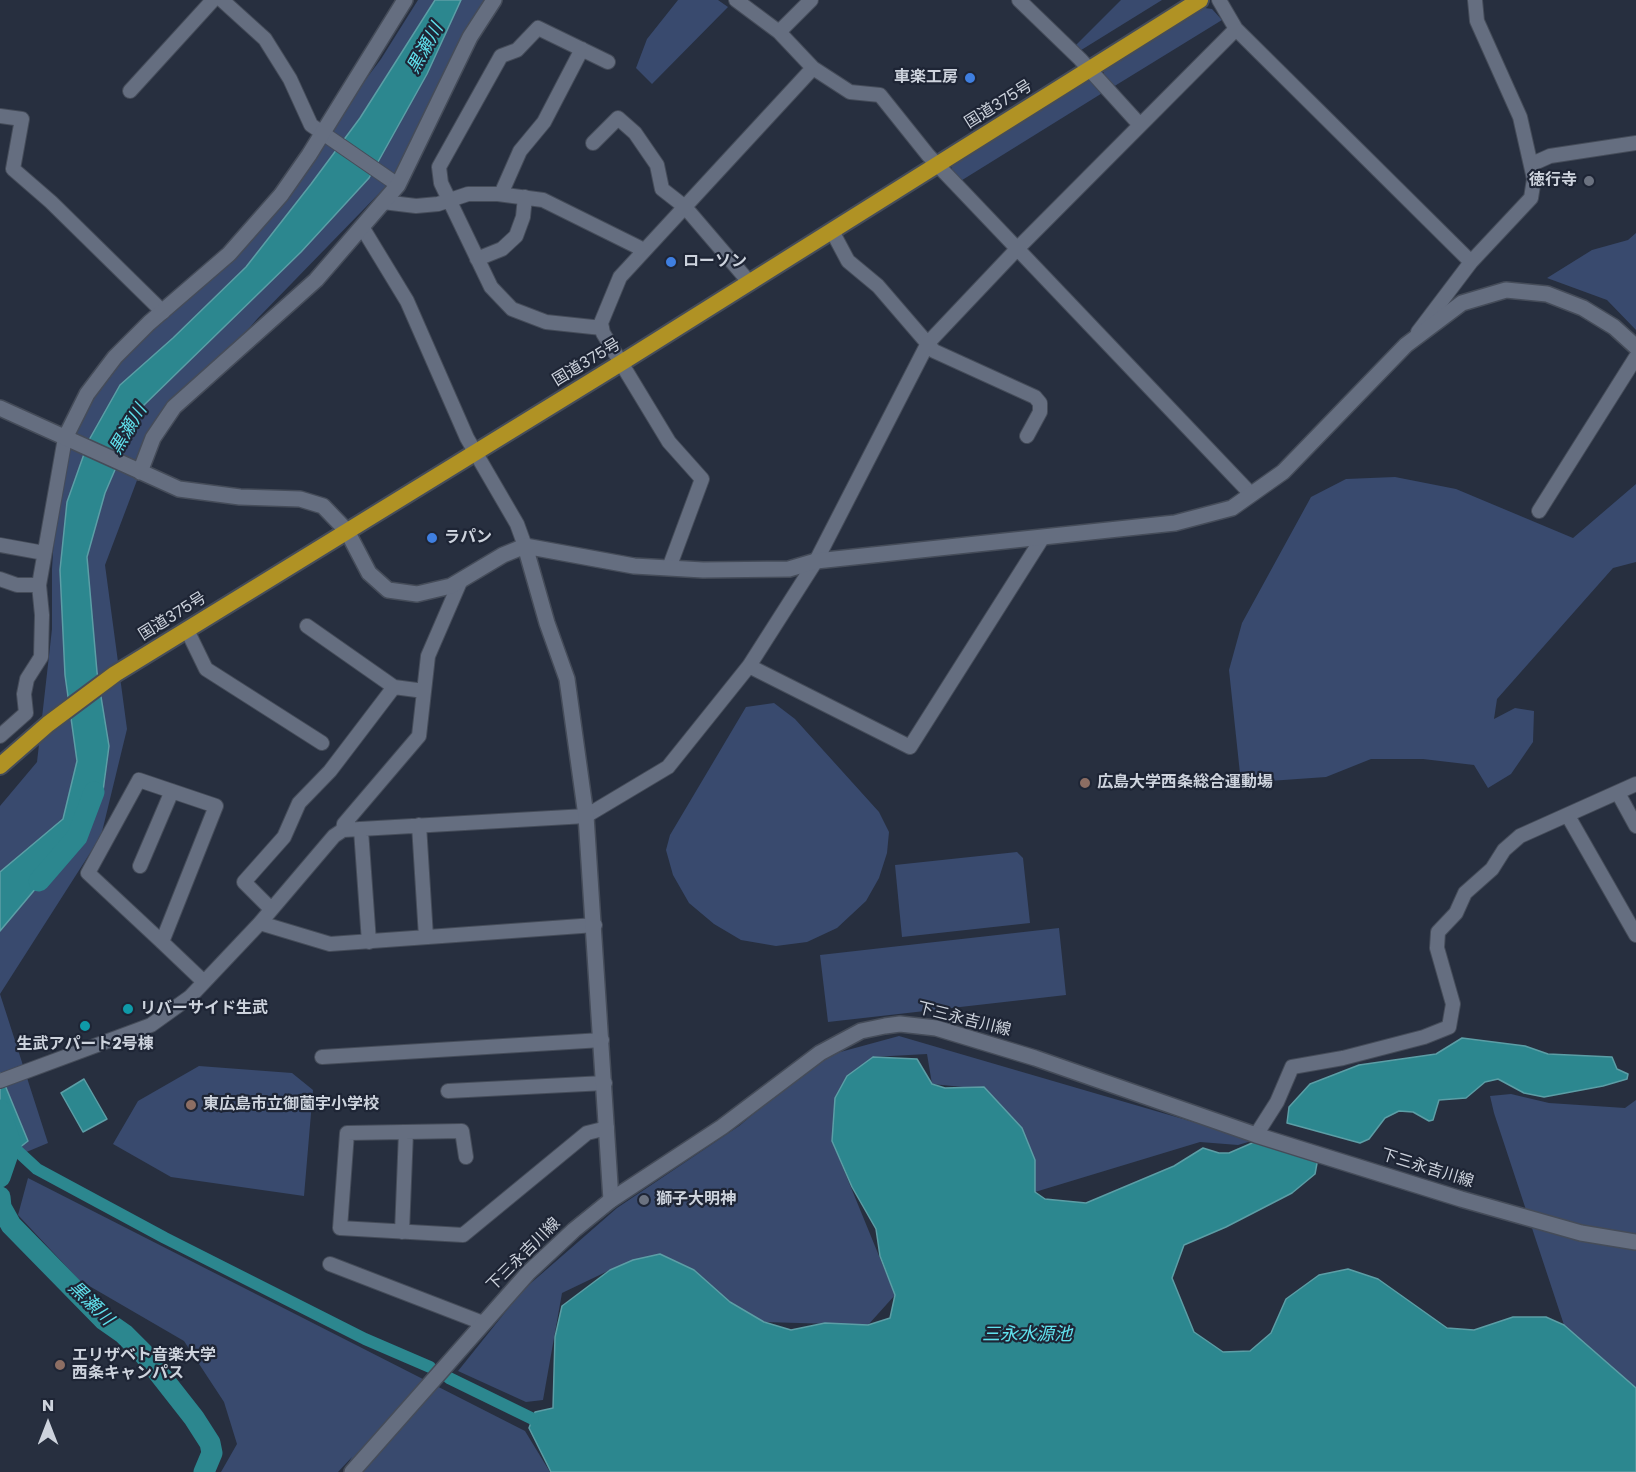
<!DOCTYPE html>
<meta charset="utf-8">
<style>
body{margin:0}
#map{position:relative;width:1636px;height:1472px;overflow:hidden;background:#272f3f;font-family:Poppins,sans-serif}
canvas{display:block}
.north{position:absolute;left:18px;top:1394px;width:60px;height:60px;-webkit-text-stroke:4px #1e2535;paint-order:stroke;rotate:0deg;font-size:16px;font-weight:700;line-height:24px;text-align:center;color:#cdd3dd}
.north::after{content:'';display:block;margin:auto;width:21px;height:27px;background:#cdd3dd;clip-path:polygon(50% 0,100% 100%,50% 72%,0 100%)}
</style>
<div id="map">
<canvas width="1636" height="1472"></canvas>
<div class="north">N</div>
</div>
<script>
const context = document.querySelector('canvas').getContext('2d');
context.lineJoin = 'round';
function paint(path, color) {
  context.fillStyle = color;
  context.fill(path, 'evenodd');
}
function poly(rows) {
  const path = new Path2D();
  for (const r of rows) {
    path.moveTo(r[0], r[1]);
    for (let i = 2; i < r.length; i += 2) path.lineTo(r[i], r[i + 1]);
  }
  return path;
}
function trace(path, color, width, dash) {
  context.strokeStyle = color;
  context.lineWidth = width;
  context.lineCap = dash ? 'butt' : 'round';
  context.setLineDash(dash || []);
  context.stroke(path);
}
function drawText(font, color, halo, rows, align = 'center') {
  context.font = font + ' Poppins,"Noto Sans JP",sans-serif';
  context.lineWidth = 4.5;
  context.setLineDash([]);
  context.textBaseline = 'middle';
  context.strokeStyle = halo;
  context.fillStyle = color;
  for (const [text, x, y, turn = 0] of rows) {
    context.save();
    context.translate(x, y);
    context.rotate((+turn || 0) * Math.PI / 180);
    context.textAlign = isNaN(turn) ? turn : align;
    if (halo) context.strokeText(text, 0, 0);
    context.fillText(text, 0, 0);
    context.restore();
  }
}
paint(poly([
 [418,0,499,0,397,175,258,318,153,438,105,565,127,729,101,836,0,994,0,806,37,762,52,629,52,569,56,503,76,414,149,323,264,215,381,59],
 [678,0,718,0,728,7,652,84,636,68,647,39],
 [1121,0,1162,0,1078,52,1074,47],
 [1205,8,1212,9,1222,20,1113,87,1104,77,1104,70],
 [1087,80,1095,81,1104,92,959,182,952,173,952,164],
 [1636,233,1636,330,1607,300,1547,278,1592,250,1628,240],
 [1395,477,1456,489,1573,538,1636,484,1636,562,1613,568,1497,699,1494,719,1515,708,1534,711,1533,742,1511,774,1488,788,1474,765,1423,759,1371,759,1326,777,1241,783,1229,670,1242,623,1311,497,1346,479],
 [774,703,795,719,879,812,889,832,887,853,879,878,866,901,837,928,807,942,776,946,741,940,714,924,689,903,673,875,666,850,670,835,746,707],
 [1017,852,1023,858,1030,923,902,937,895,865],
 [1059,928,1066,995,828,1022,820,955],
 [0,994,48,1143,0,1163],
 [899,1036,1255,1140,1238,1145,1200,1142,1035,1192,973,1088,932,1084,927,1054,873,1057,832,1141,895,1295,868,1325,764,1322,730,1302,610,1270,562,1293,543,1400,526,1402,458,1371,523,1290,617,1208,739,1126,822,1057],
 [199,1066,292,1073,313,1090,304,1196,171,1177,113,1144,138,1101],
 [1511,1094,1549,1103,1625,1108,1636,1100,1636,1390,1564,1325,1494,1113,1490,1096],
 [28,1178,525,1431,550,1472,343,1472,352,1457,338,1472,221,1472,237,1444,224,1402,184,1341,79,1280,18,1215]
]), '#394a6e');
const water = poly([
 [435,0,461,0,427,74,369,178,301,252,142,407,105,493,87,557,97,672,109,746,103,791,63,856,0,931,0,872,63,819,77,761,65,675,60,570,67,502,89,440,120,385,173,338,246,267,311,184,360,118,435,0],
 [1462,1038,1525,1046,1548,1054,1612,1057,1617,1069,1628,1074,1627,1079,1603,1086,1544,1097,1524,1093,1498,1079,1485,1082,1466,1098,1439,1100,1433,1120,1429,1121,1413,1112,1399,1111,1385,1118,1369,1139,1360,1143,1287,1123,1289,1107,1310,1084,1359,1065,1436,1054,1462,1038],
 [873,1057,917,1059,932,1084,945,1088,984,1087,1022,1128,1035,1160,1035,1192,1045,1199,1086,1203,1174,1166,1203,1148,1219,1153,1229,1153,1259,1140,1318,1158,1315,1174,1292,1193,1226,1227,1184,1245,1172,1278,1194,1332,1223,1352,1250,1351,1271,1333,1286,1299,1319,1275,1348,1269,1378,1279,1447,1328,1474,1330,1513,1317,1546,1317,1564,1325,1636,1388,1636,1472,551,1472,529,1428,535,1412,553,1408,555,1337,562,1306,610,1270,633,1260,660,1254,694,1270,730,1302,764,1322,791,1330,825,1323,868,1325,890,1318,895,1295,880,1256,876,1229,852,1187,832,1141,835,1098,847,1076,873,1057],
 [0,1073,28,1141,0,1163,0,1073],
 [84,1079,107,1119,83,1132,61,1093,84,1079]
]);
paint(water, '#2c878f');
trace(water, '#5c9ea6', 1.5);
trace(poly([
 [11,1145,37,1169,165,1238,365,1339,430,1367],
 [449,1378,533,1419]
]), '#2c878f', 12);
trace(poly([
 [39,881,77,837,94,792],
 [0,1110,11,1145,0,1177],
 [0,1197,1,1207,11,1225,104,1320,124,1334,143,1353,194,1418,210,1443,212,1453,204,1472]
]), '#2c878f', 21);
const minor = poly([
 [222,0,265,39,290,79,311,125,398,185],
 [736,0,779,32,813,68,850,92,880,95,928,155,1251,494],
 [1019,0,1080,59,1140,125],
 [1219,0,1236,29,1471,262],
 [779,32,811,0],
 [130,91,213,0],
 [0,116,22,119,13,169,51,202,163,312],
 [593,143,618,118,635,133,657,165,662,189,685,207,750,283],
 [1532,164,1550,156,1636,143],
 [501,194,520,151,544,122,582,49],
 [383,202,416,206,438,204,468,194,498,194,543,200,644,250],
 [362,227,407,301,467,438,517,524,525,546],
 [832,231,848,261,878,286,934,351,1035,397,1040,403,1040,412,1027,436],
 [477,259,502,249,516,236,523,217,525,197],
 [602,328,546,322,512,309,491,287,441,183,439,167,501,56,517,50,538,28,608,62],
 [1418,332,1471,262,1531,198,1534,179,1520,117,1477,21,1475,0],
 [1539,511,1636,357],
 [0,545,44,553],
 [669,568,702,479,669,442,603,333,601,323,620,277,813,68],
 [0,579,17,585,39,585],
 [307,626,394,687],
 [187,630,206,669,322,743],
 [749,666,910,747,1043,537],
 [0,736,26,713,24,694,27,679,41,657,42,615,39,585,65,438],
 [1618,793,1636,826],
 [1568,816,1636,935],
 [419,825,426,937],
 [343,830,344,824,419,736,428,656,460,582],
 [361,830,369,942],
 [140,866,172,791],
 [271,909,244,882,284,837,299,803,330,771,394,687,424,691],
 [260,923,330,944,595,925],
 [162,942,216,806,139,780,88,873,162,942,204,982],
 [322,1057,602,1040],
 [0,1081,151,1025,190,997,260,923,334,836,343,830,586,816,668,767,749,666,816,561,928,343,1017,249,1236,29],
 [448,1091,605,1083],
 [1256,1135,1277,1102,1292,1067,1343,1058,1424,1037,1449,1027,1453,1004,1437,948,1438,932,1456,913,1465,893,1492,869,1504,850,1520,836,1636,784],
 [466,1157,462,1131,347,1133,340,1228,463,1235,587,1133,607,1128],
 [402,1232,406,1132],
 [330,1264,483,1323]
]);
const tertiary = poly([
 [0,408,179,489,240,497,300,499,323,506,347,531,369,573,388,590,417,594,451,586,503,555,525,546,634,566,703,570,789,569,816,561,1175,523,1232,508,1283,472,1406,345,1462,303,1506,290,1547,294,1583,308,1614,327,1636,347],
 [65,438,87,394,115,357,149,323,229,254,281,195,309,155,405,0],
 [140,472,153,438,174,407,316,280,398,185,470,37,494,0],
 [525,546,547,623,567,679,586,816,611,1200]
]);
const secondary = poly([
 [352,1472,528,1273,574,1230,611,1200,722,1127,820,1053,861,1031,885,1026,900,1024,936,1028,1035,1058,1256,1135,1461,1199,1581,1233,1636,1242]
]);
const trunk = poly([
 [0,766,48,724,115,674,621,363,1200,0]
]);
trace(minor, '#454c59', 16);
trace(tertiary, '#454c59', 18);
trace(secondary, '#454c59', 18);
trace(trunk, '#454c59', 20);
trace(minor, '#656e80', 14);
trace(tertiary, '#656e80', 15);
trace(secondary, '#656e80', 15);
trace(trunk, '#b09224', 16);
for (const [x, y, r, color] of [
 [970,78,6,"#3f7fe0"],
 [1589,181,6,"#6b7280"],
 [671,262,6,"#3f7fe0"],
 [432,538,6,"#3f7fe0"],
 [1085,783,6,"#8d6e63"],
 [128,1009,6,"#0f9aa8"],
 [85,1026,6,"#0f9aa8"],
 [191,1105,6,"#8d6e63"],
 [644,1200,6,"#6b7280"],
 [60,1365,6,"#8d6e63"]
]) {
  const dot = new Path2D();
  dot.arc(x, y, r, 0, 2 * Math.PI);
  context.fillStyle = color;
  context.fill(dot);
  trace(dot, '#1e2535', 2);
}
drawText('bold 16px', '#cdd3dd', '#1e2535', [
 ["車楽工房",958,78,"right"],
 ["徳行寺",1577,181,"right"],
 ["ローソン",683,262],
 ["ラパン",444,538],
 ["広島大学西条総合運動場",1097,783],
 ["リバーサイド生武",140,1009],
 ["生武アパート2号棟",85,1045,"center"],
 ["東広島市立御薗宇小学校",203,1105],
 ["獅子大明神",656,1200],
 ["エリザベト音楽大学",72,1356],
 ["西条キャンパス",72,1374]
], 'left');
drawText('16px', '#cdd3dd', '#1e2535', [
 ["国道375号",999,105,-32],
 ["国道375号",587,363,-31],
 ["国道375号",173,617,-32],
 ["下三永吉川線",964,1020,14],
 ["下三永吉川線",1427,1169,17],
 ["下三永吉川線",524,1255,-45]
]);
drawText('italic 18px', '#60e1ed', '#1e2535', [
 ["黒瀬川",426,49,-61],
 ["黒瀬川",129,430,-59],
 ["黒瀬川",90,1304,44],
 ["三永水源池",1027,1335]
]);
</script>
